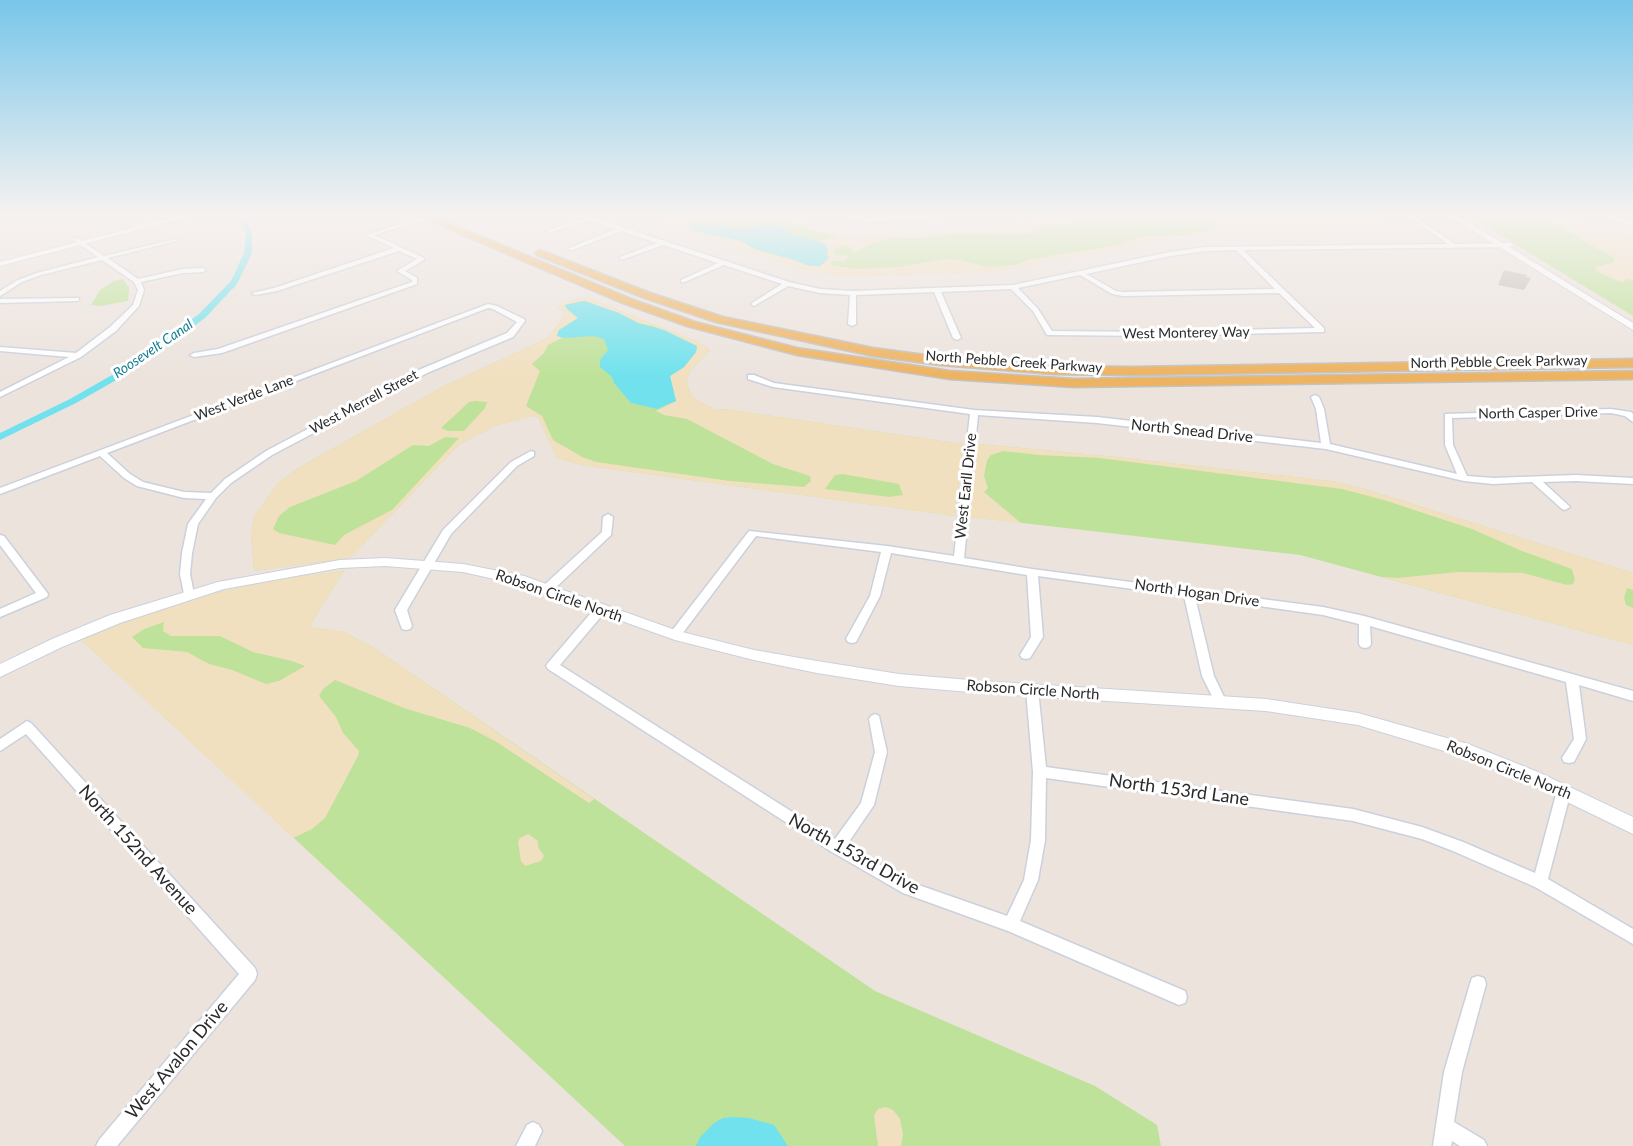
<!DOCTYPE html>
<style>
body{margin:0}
canvas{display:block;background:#ece3dd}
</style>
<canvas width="1633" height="1146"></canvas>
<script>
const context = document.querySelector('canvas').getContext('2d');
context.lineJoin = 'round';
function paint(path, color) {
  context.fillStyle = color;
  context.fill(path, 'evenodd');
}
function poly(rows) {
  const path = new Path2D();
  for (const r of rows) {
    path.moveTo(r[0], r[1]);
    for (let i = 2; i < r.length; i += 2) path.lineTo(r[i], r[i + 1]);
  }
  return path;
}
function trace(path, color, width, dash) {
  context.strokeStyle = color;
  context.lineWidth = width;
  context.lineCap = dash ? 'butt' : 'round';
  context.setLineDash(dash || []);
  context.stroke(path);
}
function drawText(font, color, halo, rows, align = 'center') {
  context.font = font + ' Lato,sans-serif';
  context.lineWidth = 6;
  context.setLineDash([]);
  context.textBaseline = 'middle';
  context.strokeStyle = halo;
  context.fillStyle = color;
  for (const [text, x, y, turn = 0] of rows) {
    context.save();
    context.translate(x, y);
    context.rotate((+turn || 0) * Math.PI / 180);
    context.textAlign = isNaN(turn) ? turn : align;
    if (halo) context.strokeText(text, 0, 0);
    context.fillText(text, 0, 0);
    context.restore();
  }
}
paint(poly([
 [676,215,777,215,853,238,980,230,1059,215,1374,215,1392,228,1179,237,998,271,871,276,840,276,806,270,656,223],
 [1467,215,1569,215,1592,227,1633,236,1633,316],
 [123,279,129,288,128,301,100,306,91,305,100,290,114,281],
 [583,298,589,298,700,343,710,350,689,373,686,381,692,397,716,410,724,409,963,444,955,516,581,465,557,458,538,417,532,416,495,426,460,444,350,558,254,571,251,534,255,515,278,483,298,468,444,386,548,338,566,313,557,308,568,302],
 [978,444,1108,456,1331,481,1362,488,1633,573,1633,645,1300,555,970,517],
 [344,571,309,627,344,632,373,647,875,991,1095,1086,1157,1125,1161,1146,625,1146,81,640,131,620,206,595,286,578]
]), '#bfe29a');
paint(poly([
 [676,215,698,215,693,218,693,223,690,223,694,231,742,241,754,249,814,266,822,265,829,258,824,243,818,241,837,238,766,215,777,215,853,238,980,230,1059,215,1103,215,1066,224,1042,226,1037,231,1028,234,951,234,922,238,894,238,873,243,852,254,853,250,846,245,834,249,836,255,849,256,845,261,833,261,830,265,857,269,899,267,943,259,960,260,987,267,1016,265,1027,260,1123,244,1141,236,1180,236,1203,232,1218,222,1205,215,1322,215,1330,218,1335,215,1374,215,1392,228,1179,237,998,271,871,276,840,276,806,270,656,223],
 [1546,215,1569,215,1592,227,1633,236,1633,280,1627,279,1623,283,1597,272,1595,267,1612,263,1615,261,1614,258,1550,221],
 [583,298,589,298,700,343,710,350,689,373,686,381,692,397,716,410,724,409,963,444,955,516,581,465,557,458,538,417,532,416,495,426,460,444,350,558,254,571,251,534,255,515,278,483,298,468,444,386,548,338,566,313,557,308,568,302],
 [581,301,619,313,638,323,653,326,697,346,696,352,684,367,670,376,676,401,656,411,664,415,687,419,773,464,810,476,811,481,804,487,730,481,596,462,582,457,553,440,542,416,526,406,540,371,532,364,544,353,548,345,562,338,557,335,559,330,578,318,567,309,565,305],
 [476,401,487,402,485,408,464,431,448,431,441,428,469,402],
 [445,437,459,438,392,510,344,535,335,545,279,533,273,529,279,516,290,507,356,481,413,445,429,446],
 [843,474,899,484,903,495,889,497,825,489,835,475],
 [978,444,1108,456,1331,481,1362,488,1633,573,1633,590,1627,588,1624,598,1626,605,1633,608,1633,645,1382,577,1398,578,1458,572,1523,573,1567,585,1573,584,1575,580,1572,569,1522,551,1472,529,1384,500,1342,489,1100,458,1039,455,1003,451,991,455,987,460,984,476,988,488,984,492,1021,523,970,517],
 [344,571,309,627,344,632,373,647,594,799,589,803,495,741,470,728,404,708,335,680,323,689,319,696,336,717,343,733,359,751,358,756,325,818,312,829,293,838,81,640,131,620,206,595,286,578],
 [164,622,163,631,171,636,220,636,253,652,292,661,305,666,279,681,266,684,232,670,209,664,187,652,143,648,132,637,144,629],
 [528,834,538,841,538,847,544,856,541,861,525,866,521,861,518,842,520,838],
 [886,1107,893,1110,900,1119,903,1134,901,1146,878,1146,874,1115,878,1109]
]), '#f1e0c0');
paint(poly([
 [690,223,740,229,768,225,783,227,792,234,824,243,828,249,826,254,829,258,820,266,809,266,792,259,754,249,742,241,697,232,689,226],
 [585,301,619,313,638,323,664,330,697,346,696,352,684,367,670,376,676,401,657,409,631,403,614,383,612,377,600,367,600,360,608,350,604,339,593,336,564,338,557,336,559,330,578,318,567,309,565,305],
 [733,1117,749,1118,774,1125,788,1146,696,1146,700,1137,714,1123,723,1118]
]), '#71e2ed');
paint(poly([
 [238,215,244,215,252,234,252,253,237,284,205,318,132,371,76,403,0,440,0,433,70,399,126,367,199,314,231,281,244,253,246,234,238,215]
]), '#71e2ed');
paint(poly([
 [1504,270,1527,275,1525,277,1531,278,1524,290,1498,285]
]), '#c4beb8');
const street = poly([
 [577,215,592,217,789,282,820,289,853,291,1013,285,1170,252,1205,247,1448,244,1406,215,1413,215,1455,244,1511,243,1514,245,1511,247,1243,250,1324,328,1324,332,1321,332,1152,336,1050,335,1047,335,1033,311,1011,289,941,292,961,338,957,340,953,338,934,292,856,295,856,324,852,326,848,324,850,295,820,293,788,286,754,306,751,304,752,303,782,284,724,265,685,282,681,282,681,280,718,263,663,245,624,259,620,259,620,257,657,243,621,231,573,250,569,250,569,248,616,229,589,220,552,232,547,231,584,218,577,215],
 [1236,250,1275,289,1123,292,1116,291,1086,274,1170,256,1205,251,1236,250],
 [1080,275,1112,294,1123,296,1279,293,1315,328,1152,332,1052,331,1038,309,1018,288,1080,275],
 [843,215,854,215,865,218,952,215,865,222,843,215],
 [1606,215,1614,215,1623,220,1633,221,1633,225,1620,223,1606,215],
 [423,217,428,218,374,235,424,258,424,260,405,271,417,278,417,284,222,353,194,357,190,355,194,353,218,349,412,282,412,280,397,271,417,259,399,251,277,291,255,295,252,293,274,288,394,248,366,235,423,217],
 [77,238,104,256,176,239,176,241,108,258,138,279,183,269,203,268,206,270,203,272,183,273,141,282,144,290,139,306,116,331,81,357,0,397,0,392,69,357,0,351,0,347,76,353,110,327,133,305,138,290,134,282,102,260,41,275,22,282,0,296,0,291,18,280,37,273,98,257,75,241,75,239,77,238],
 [79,298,79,300,77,301,0,303,0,299,79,298],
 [488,304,497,306,524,319,525,321,513,337,427,373,272,455,231,483,216,498,198,524,192,553,190,574,194,594,193,597,189,598,184,594,180,574,182,553,188,524,206,499,184,498,137,486,124,478,100,456,0,494,0,488,488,304],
 [488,308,493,309,517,322,507,333,421,369,266,451,225,479,211,493,184,492,143,482,130,474,107,453,488,308],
 [748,375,754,375,774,383,974,410,1097,417,1321,443,1316,409,1311,397,1315,395,1319,397,1324,409,1330,444,1457,474,1445,445,1445,414,1611,409,1631,412,1633,414,1633,422,1625,416,1611,413,1452,418,1453,445,1467,476,1493,478,1576,475,1633,478,1633,484,1576,481,1543,482,1568,505,1570,507,1565,510,1562,509,1532,482,1493,484,1464,481,1326,449,1097,423,978,415,964,558,1032,569,1184,589,1188,587,1193,590,1323,607,1364,616,1633,691,1633,701,1579,685,1586,739,1574,762,1569,763,1564,762,1562,758,1574,739,1566,682,1370,626,1371,644,1369,647,1365,648,1361,647,1359,644,1359,624,1323,615,1195,597,1214,676,1226,701,1224,704,1220,706,1216,704,1202,676,1184,596,1038,576,1043,637,1030,658,1026,659,1022,658,1020,655,1031,637,1027,575,891,553,880,596,856,642,852,643,848,642,846,639,870,596,881,552,756,536,679,638,671,638,669,635,671,632,749,531,887,546,954,556,970,414,773,387,748,379,748,375],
 [531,451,534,452,534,456,517,466,451,534,407,610,412,626,410,629,406,630,402,629,395,610,443,530,511,462,531,451],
 [608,514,613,517,611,535,550,593,542,593,541,590,542,587,602,532,603,517,608,514],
 [0,535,4,536,48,594,47,597,0,617,0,609,36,593,0,545,0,535],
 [600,606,606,610,604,613,560,665,835,839,861,803,875,752,869,719,871,716,875,714,879,716,887,752,874,805,846,846,913,883,1007,916,1024,880,1031,840,1033,772,1026,690,1028,687,1032,685,1036,687,1038,690,1046,767,1353,809,1422,827,1463,842,1535,873,1557,791,1559,787,1564,785,1569,787,1571,791,1548,879,1633,929,1633,944,1535,887,1453,851,1422,839,1353,821,1046,778,1045,840,1038,880,1020,921,1185,991,1187,997,1185,1003,1179,1005,1008,931,903,893,832,852,548,669,546,666,548,663,596,607,600,606],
 [27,721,31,723,255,968,257,974,255,980,117,1146,96,1146,99,1140,239,974,26,734,0,751,0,739,27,721],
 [1478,976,1484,978,1486,984,1462,1072,1454,1122,1484,1140,1487,1146,1460,1146,1452,1141,1451,1146,1433,1146,1444,1072,1470,984,1472,978,1478,976],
 [533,1122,539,1125,542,1131,535,1146,516,1146,527,1125,533,1122]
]);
const secondary = poly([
 [182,215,195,215,0,266,0,262,182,215],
 [1448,215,1457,215,1633,323,1633,330,1448,215],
 [385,558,463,564,524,576,678,631,754,650,817,661,899,674,981,681,1266,699,1358,713,1468,744,1538,772,1633,817,1633,834,1526,782,1464,757,1358,725,1266,711,981,693,899,686,817,673,754,660,675,640,521,585,463,572,385,566,340,568,224,589,120,623,62,647,0,677,0,664,52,639,110,615,218,582,340,560,385,558]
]);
const primary = poly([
 [416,215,429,215,631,299,695,322,797,348,950,371,1074,379,1633,371,1633,379,1074,387,950,379,797,355,687,326,623,303,416,215],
 [540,250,650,293,723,317,873,348,940,357,1054,366,1131,367,1633,359,1633,367,1131,375,1054,374,940,365,873,356,716,322,642,297,537,255,535,253,540,250]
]);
trace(street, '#cbd1dc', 3);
trace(secondary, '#cbd1dc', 2);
trace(primary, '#c3c3c3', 3);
paint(street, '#fff');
paint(secondary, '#fff');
paint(primary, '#eeb360');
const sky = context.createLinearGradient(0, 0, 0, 376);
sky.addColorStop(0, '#78c6ea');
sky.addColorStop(0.57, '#f6f2f0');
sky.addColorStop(1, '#f6f2f000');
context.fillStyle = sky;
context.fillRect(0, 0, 1633, 376);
drawText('14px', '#2a2a2a', '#fff', [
 ["West Monterey Way",1186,333,-1],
 ["North Pebble Creek Parkway",1014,362,4],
 ["North Pebble Creek Parkway",1499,362,-1],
 ["West Verde Lane",244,398,-21],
 ["West Merrell Street",364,402,-28],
 ["North Casper Drive",1538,413,-1]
]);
drawText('italic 14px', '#107d92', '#fff', [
 ["Roosevelt Canal",153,349,-34]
]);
drawText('15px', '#2a2a2a', '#fff', [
 ["North Snead Drive",1192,431,6],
 ["West Earll Drive",966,486,-84],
 ["North Hogan Drive",1197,593,8],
 ["Robson Circle North",559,596,19],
 ["Robson Circle North",1033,690,4],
 ["Robson Circle North",1509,770,22]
]);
drawText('18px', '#2a2a2a', '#fff', [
 ["North 153rd Lane",1179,790,8],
 ["North 152nd Avenue",138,850,48],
 ["North 153rd Drive",854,854,29],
 ["West Avalon Drive",177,1060,-50]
]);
</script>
